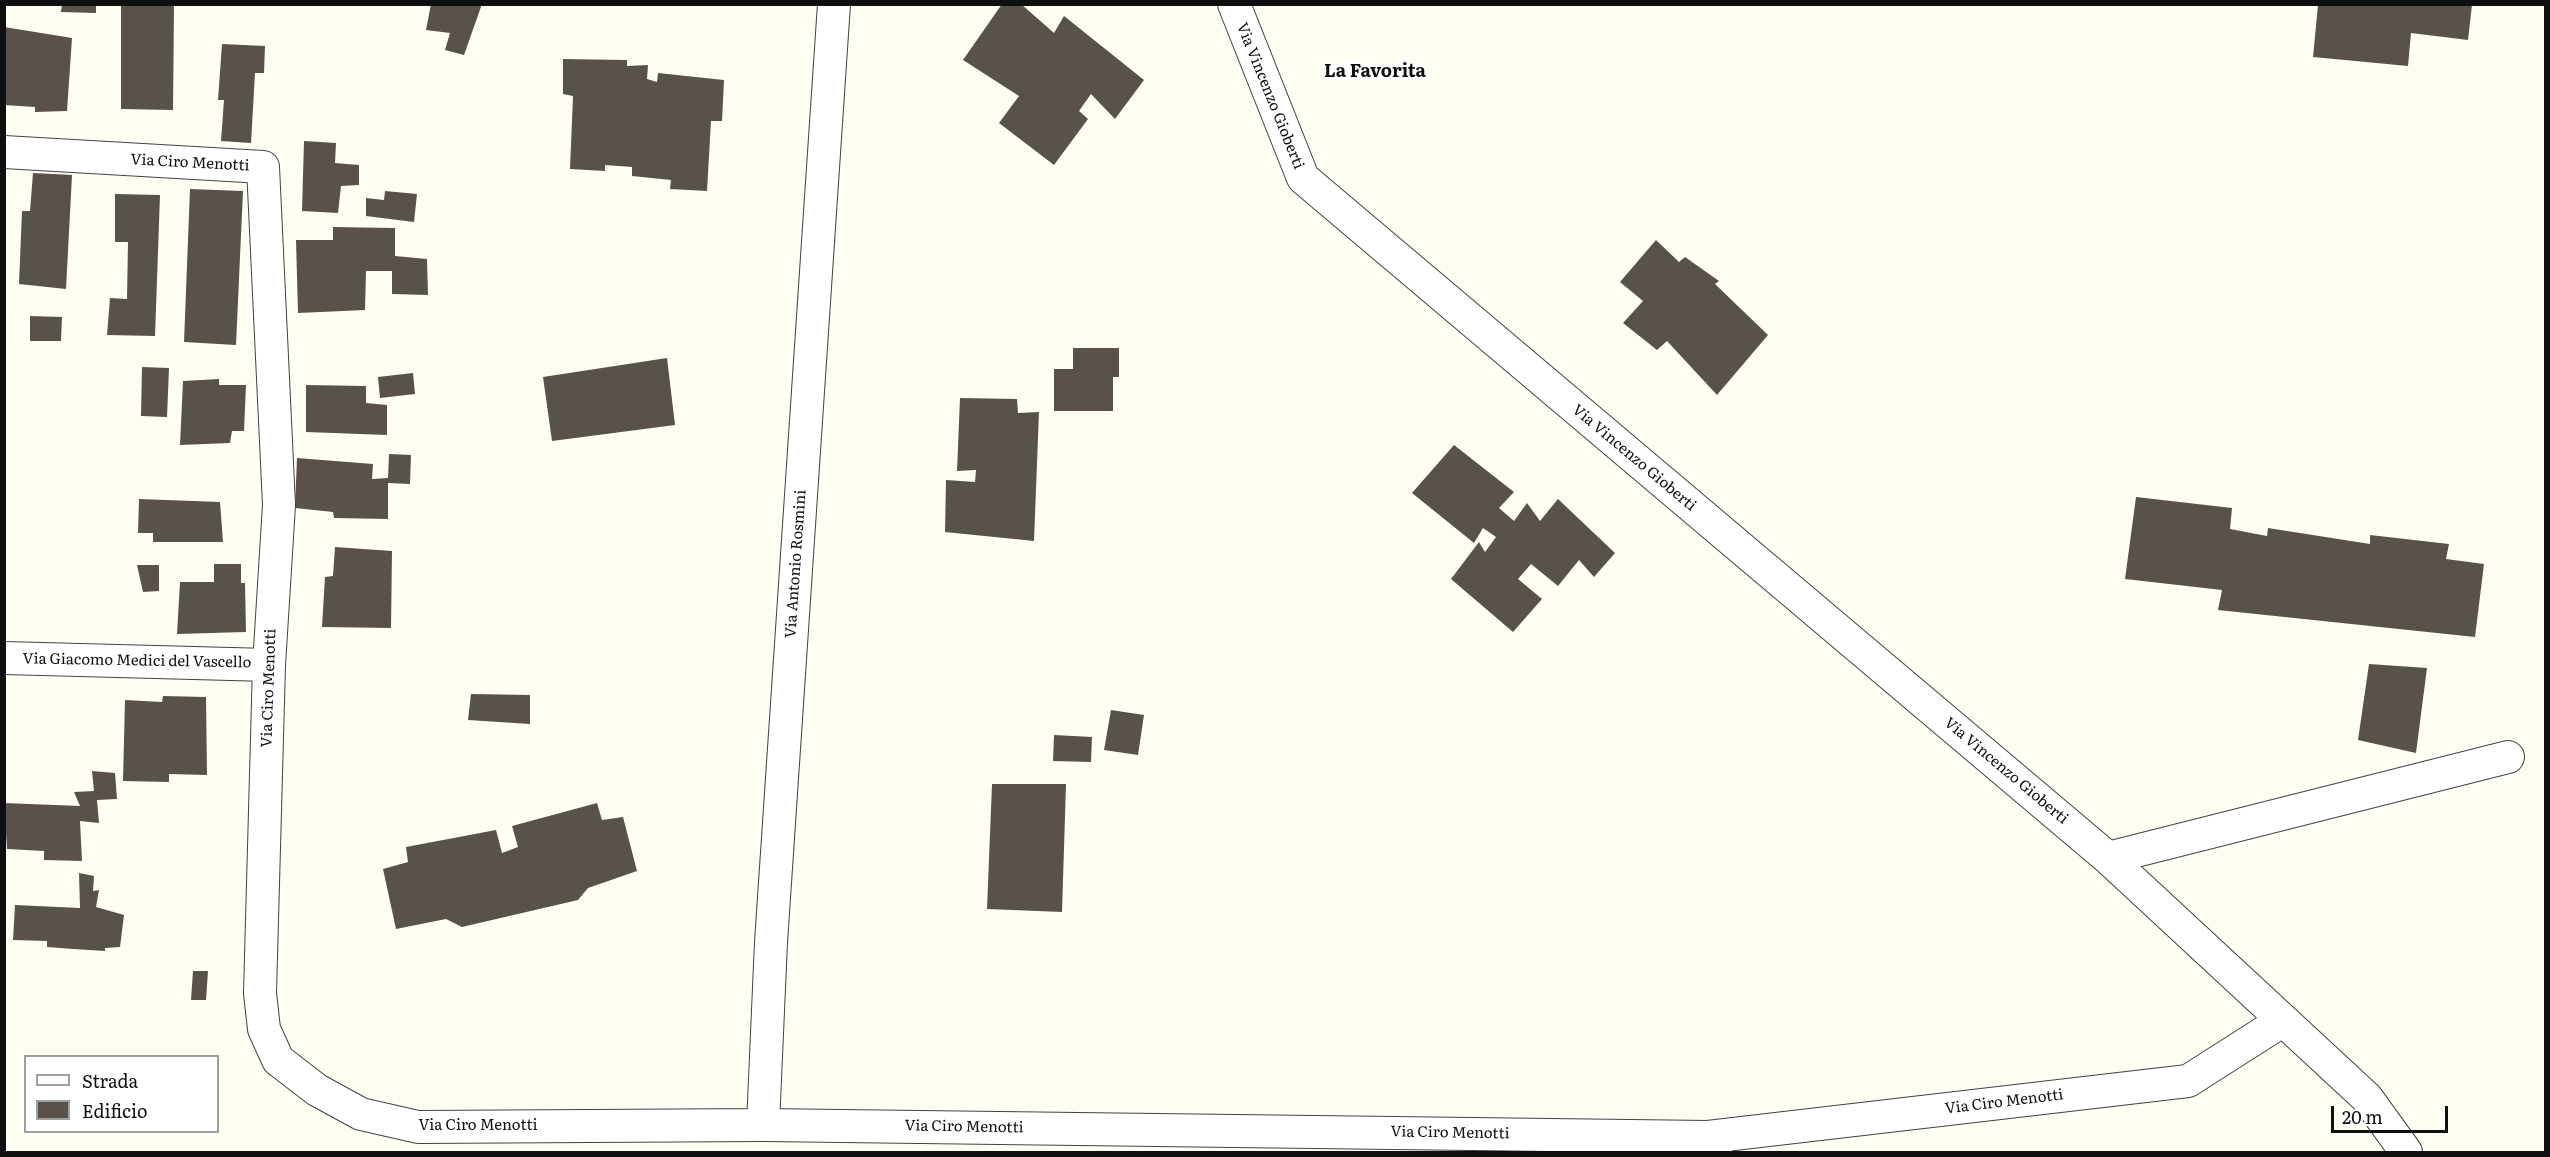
<!DOCTYPE html>
<style>
body{margin:0}
#map{position:relative;width:2550px;height:1157px;overflow:hidden;background:#fffef2;font-family:Literata,serif}
canvas{display:block}
.frame{position:absolute;inset:0;border:6px solid #0f0f0f;pointer-events:none}
.legend{position:absolute;left:24px;top:1055px;width:195px;height:78px;box-sizing:border-box;background:#fff;border:2px solid #9f9f9f;margin:0;padding:8px 10px;list-style:none;font-size:18px;color:#0f0f0f}
.legend li{display:flex;align-items:center;gap:12px;height:30px}
.legend b{width:30px;border:2px solid #9f9f9f}
.scale{position:absolute;left:2331px;top:1106px;width:117px;height:27px;box-sizing:border-box;border:3px solid #0f0f0f;border-top:0;padding-left:8px;font-size:18px;line-height:21px;white-space:nowrap;color:#0f0f0f;-webkit-text-stroke:4px #fff;paint-order:stroke}
</style>
<div id="map">
<canvas width="2550" height="1157"></canvas>
<div class="frame"></div>
<ul class="legend">
<li><b style="height:8px;background:#fff"></b>Strada</li>
<li><b style="height:16px;background:#58524b"></b>Edificio</li>
</ul>
<div class="scale">20 m</div>
</div>
<script>
const context = document.querySelector('canvas').getContext('2d');
context.lineJoin = 'round';
function paint(path, color) {
  context.fillStyle = color;
  context.fill(path, 'evenodd');
}
function poly(rows) {
  const path = new Path2D();
  for (const r of rows) {
    path.moveTo(r[0], r[1]);
    for (let i = 2; i < r.length; i += 2) path.lineTo(r[i], r[i + 1]);
  }
  return path;
}
function trace(path, color, width, dash) {
  context.strokeStyle = color;
  context.lineWidth = width;
  context.lineCap = dash ? 'butt' : 'round';
  context.setLineDash(dash || []);
  context.stroke(path);
}
function drawText(font, color, halo, rows, align = 'center') {
  context.font = font + ' Literata,serif';
  context.lineWidth = 6;
  context.setLineDash([]);
  context.textBaseline = 'middle';
  context.strokeStyle = halo;
  context.fillStyle = color;
  for (const [text, x, y, turn = 0] of rows) {
    context.save();
    context.translate(x, y);
    context.rotate((+turn || 0) * Math.PI / 180);
    context.textAlign = isNaN(turn) ? turn : align;
    if (halo) context.strokeText(text, 0, 0);
    context.fillText(text, 0, 0);
    context.restore();
  }
}
paint(poly([
 [62,4,96,4,96,13,61,12],
 [121,4,174,4,173,110,121,109],
 [431,4,482,4,464,55,445,50,450,33,426,30],
 [1002,4,1021,4,1054,33,1064,16,1144,80,1115,119,1091,94,1079,111,1088,119,1054,165,999,123,1019,96,963,60],
 [2318,5,2472,5,2468,40,2411,33,2408,66,2313,57],
 [4,27,72,38,67,111,35,112,35,107,4,105],
 [222,44,265,46,264,73,255,73,251,143,221,141,224,100,218,100],
 [563,59,627,60,627,66,648,65,647,79,657,82,658,73,724,80,722,121,711,121,707,191,670,189,671,180,632,176,632,167,605,165,605,171,570,169,573,96,563,94],
 [304,141,336,143,335,163,359,165,359,185,341,186,338,213,302,211],
 [33,173,72,175,66,289,19,284,22,211,30,211],
 [190,189,243,191,236,345,184,342],
 [385,191,417,194,414,222,366,216,366,198,384,200],
 [115,194,160,195,155,336,107,335,110,298,127,299,128,242,115,242],
 [333,227,395,228,395,256,427,259,428,295,392,294,392,271,366,271,365,310,298,313,296,240,333,240],
 [1656,240,1679,262,1685,257,1719,281,1715,284,1768,335,1717,395,1667,341,1657,350,1623,323,1643,301,1620,282],
 [30,316,62,317,61,341,30,341],
 [1073,348,1119,348,1119,377,1113,377,1113,411,1054,411,1054,369,1073,369],
 [667,358,675,425,552,441,543,377],
 [142,367,169,368,167,417,141,416],
 [413,373,415,394,380,398,378,377],
 [219,379,219,385,246,385,244,431,232,431,230,443,180,445,183,381],
 [306,385,366,386,366,403,387,405,387,435,306,432],
 [960,398,1017,399,1018,413,1039,412,1034,541,945,532,946,480,975,482,976,470,957,471],
 [1454,445,1514,492,1499,508,1514,521,1527,503,1540,521,1558,499,1615,553,1594,577,1579,560,1558,586,1531,564,1518,579,1542,599,1513,632,1451,579,1479,542,1485,552,1496,537,1483,528,1474,543,1412,493],
 [389,454,411,455,410,484,388,483,388,519,334,518,333,512,295,508,297,458,373,464,372,479,388,478],
 [2136,497,2232,508,2230,529,2267,536,2268,528,2370,544,2370,535,2449,544,2446,559,2484,564,2475,637,2218,610,2222,590,2125,579],
 [139,499,220,502,223,542,153,542,153,533,138,533],
 [335,547,392,551,391,628,322,627,325,577,333,576],
 [214,564,241,564,241,583,245,583,246,632,177,634,180,582,214,582],
 [137,565,159,565,159,591,143,592],
 [2369,664,2427,668,2416,753,2358,740],
 [471,694,530,695,530,724,468,720],
 [163,696,206,697,207,775,169,774,169,782,123,781,125,700,162,702],
 [1111,710,1144,715,1138,755,1104,750],
 [1054,735,1092,737,1091,762,1053,761],
 [92,771,115,773,117,799,97,800,99,823,80,821,82,861,44,860,44,851,7,849,4,803,80,806,74,792,94,791],
 [992,784,1066,784,1062,912,987,909],
 [597,803,602,820,623,817,637,871,588,888,578,900,462,927,446,919,396,929,383,869,408,862,406,847,496,830,502,853,518,847,512,826],
 [79,873,94,876,93,891,99,890,96,907,124,915,120,947,105,948,105,951,73,949,47,947,47,941,13,940,15,905,80,908],
 [193,971,208,971,206,1000,191,1000]
]), '#58524b');
const minor = poly([
 [1234,4,1303,178,2108,858,2367,1098,2406,1152],
 [4,152,263,167,279,505,269,665,260,993,264,1029,278,1060,317,1090,361,1114,418,1127,763,1125,1708,1137,1716,1152],
 [4,658,269,665],
 [2108,858,2508,757],
 [763,1125,771,942,834,4],
 [1708,1137,2188,1081,2282,1021]
]);
trace(minor, '#424242', 34);
trace(minor, '#fff', 32);
drawText('15px', '#0f0f0f', '#fff', [
 ["Via Vincenzo Gioberti",1270,96,68],
 ["Via Ciro Menotti",190,163,3],
 ["Via Vincenzo Gioberti",1634,458,40],
 ["Via Antonio Rosmini",796,564,-86],
 ["Via Giacomo Medici del Vascello",137,661,1],
 ["Via Ciro Menotti",269,688,-88],
 ["Via Vincenzo Gioberti",2006,771,40],
 ["Via Ciro Menotti",2004,1102,-7],
 ["Via Ciro Menotti",478,1126],
 ["Via Ciro Menotti",964,1127,1],
 ["Via Ciro Menotti",1450,1133,1]
]);
drawText('bold 18px', '#0f0f0f', '#fff', [
 ["La Favorita",1375,72]
]);
</script>
